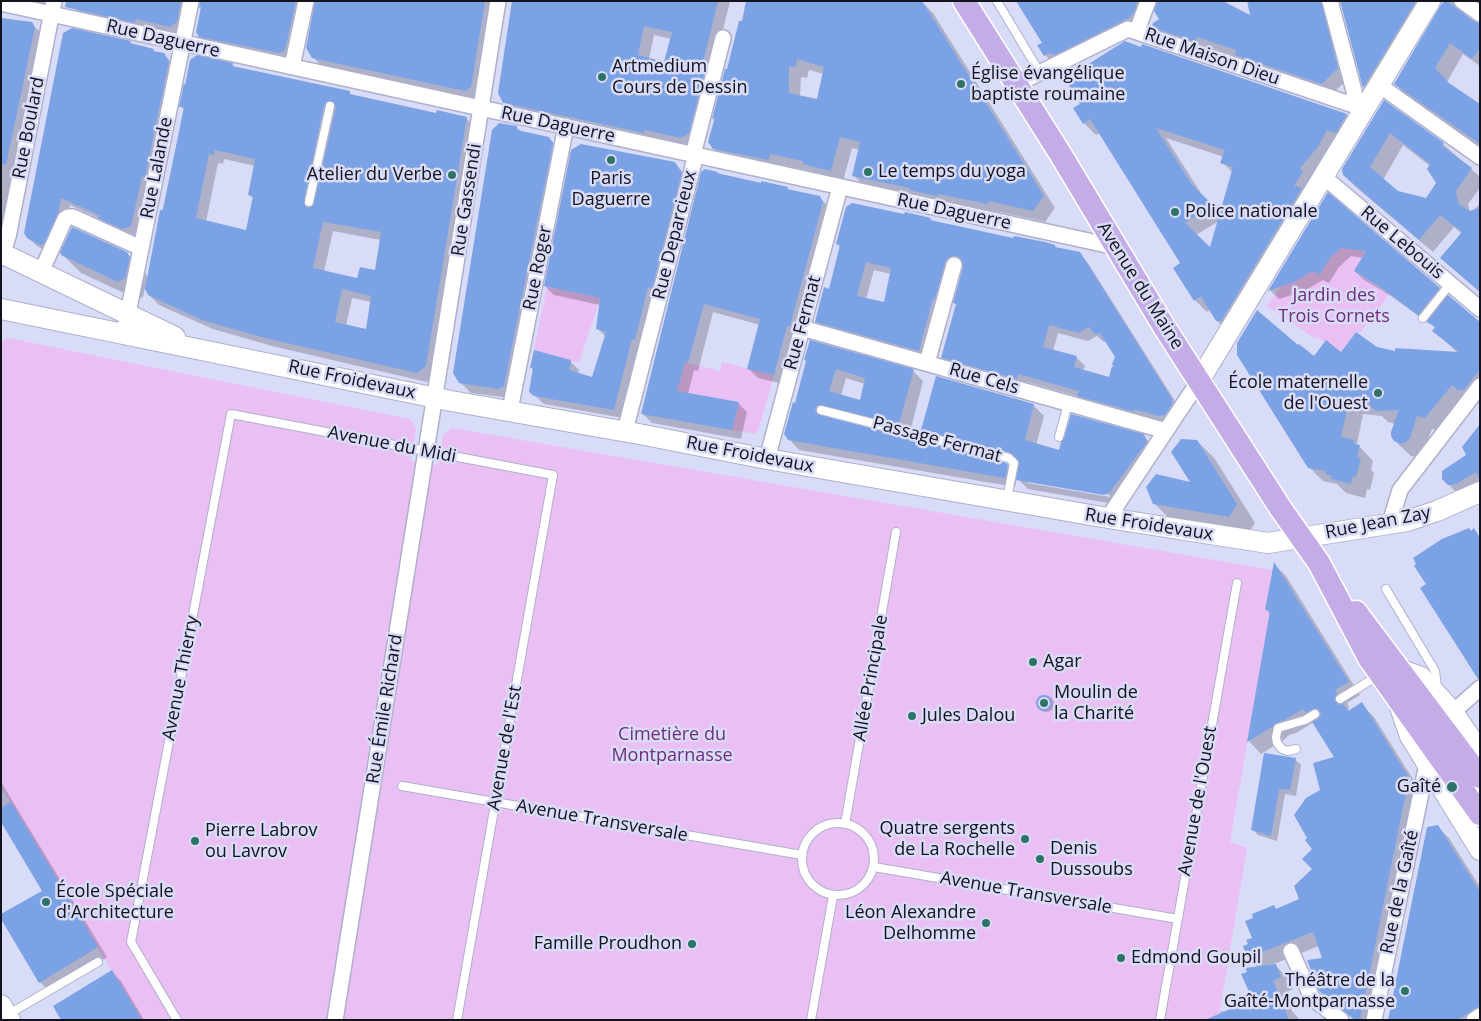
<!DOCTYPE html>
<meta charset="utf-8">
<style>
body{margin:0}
#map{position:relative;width:1481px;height:1021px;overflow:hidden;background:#d9dcf8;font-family:"Open Sans",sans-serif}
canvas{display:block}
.frame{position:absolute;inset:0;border:2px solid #12131c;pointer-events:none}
</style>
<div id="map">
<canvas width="1481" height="1021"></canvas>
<div class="frame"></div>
</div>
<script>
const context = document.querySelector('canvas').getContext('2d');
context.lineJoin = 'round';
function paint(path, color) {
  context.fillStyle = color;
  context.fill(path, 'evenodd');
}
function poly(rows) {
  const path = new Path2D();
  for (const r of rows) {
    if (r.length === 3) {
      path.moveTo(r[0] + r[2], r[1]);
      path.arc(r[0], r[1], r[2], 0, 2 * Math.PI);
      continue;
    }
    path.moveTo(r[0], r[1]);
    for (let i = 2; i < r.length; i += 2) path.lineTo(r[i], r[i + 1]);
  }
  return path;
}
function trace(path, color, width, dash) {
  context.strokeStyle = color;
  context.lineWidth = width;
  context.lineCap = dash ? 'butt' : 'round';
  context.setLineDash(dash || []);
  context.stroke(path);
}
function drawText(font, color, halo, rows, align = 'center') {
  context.font = font + ' "Open Sans",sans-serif';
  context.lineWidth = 5;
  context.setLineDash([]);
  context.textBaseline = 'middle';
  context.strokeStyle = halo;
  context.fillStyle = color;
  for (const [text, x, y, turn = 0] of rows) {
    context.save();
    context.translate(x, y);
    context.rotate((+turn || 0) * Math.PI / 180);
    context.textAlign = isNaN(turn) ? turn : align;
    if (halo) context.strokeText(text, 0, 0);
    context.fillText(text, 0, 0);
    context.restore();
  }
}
paint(poly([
 [1347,241,1365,253,1355,272,1389,295,1360,333,1356,331,1341,351,1326,341,1325,342,1317,337,1316,339,1267,306,1281,286,1294,282,1313,271,1319,275,1330,258],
 [547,287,600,298,579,363,534,350],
 [8,338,410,419,416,428,411,461,418,462,329,1020,141,1020,1,787,1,346,2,342],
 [685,362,720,371,722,362,774,375,759,428,755,434,732,430,738,402,683,392,675,395],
 [452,428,1272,570,1265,610,1270,611,1230,842,1247,848,1218,1020,340,1020,430,464,438,465,443,435]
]), '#eabff3');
paint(poly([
 [6,1,51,1,50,6],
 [69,1,308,1,296,61,212,48,200,36,201,2,195,7,182,38,85,20],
 [319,1,498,1,477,102,324,69,313,57],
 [610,1,730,1,713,71,692,147,514,113,504,102],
 [654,35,671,39,665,63,649,59],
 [921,1,933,13,1055,208,1045,222,1000,212,999,215,865,187,853,175,859,150,852,148,843,181,815,176,811,171,782,165,780,171,726,160,714,148,715,121,713,119,726,70],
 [809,70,824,74,818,100,800,96,801,77,807,78],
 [1017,1,1221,1,1252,18,1248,1,1432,1,1374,97,1364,88,1341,2,1334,4,1348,79,1332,94,1246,65,1238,57,1207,46,1206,51,1165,38,1155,27,1160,20,1158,3,1152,4,1144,22,1055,65,1045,55,1044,43],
 [1453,1,1465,14,1465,16,1480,24,1480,66,1463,54,1447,82,1480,106,1480,147,1408,97,1396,84,1442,4],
 [1,19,31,23,45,37,1,233],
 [130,42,133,45,153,50,156,53,164,55,172,63,139,234,131,237,107,226,100,219,70,205,66,222,49,253,37,246,28,238],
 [1143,45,1347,115,1358,127,1230,333,1217,321,1210,310,1207,312,1195,300,1182,264,1100,133,1096,135,1084,123,1082,104,1142,48],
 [1166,138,1224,157,1222,162,1233,173,1221,215,1204,198],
 [1219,221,1210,249,1196,235],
 [232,64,236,69,349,93,353,96,437,114,466,118,476,128,435,376,427,382,272,346,213,329,159,305,149,295,145,288,143,297,137,299,81,273,62,254,126,253,145,272,148,278,184,110,181,106],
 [224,159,255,166,249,195,254,199,247,231,206,222,218,163,223,164],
 [333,231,381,240,376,271,358,280,324,272],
 [352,298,371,302,367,331,346,326],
 [1385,102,1443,144,1480,177,1480,188,1468,204,1470,213,1480,204,1480,292,1442,258,1462,234,1454,227,1433,252,1357,188,1344,175],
 [1403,145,1430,166,1438,183,1426,200,1397,192,1383,180],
 [516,127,522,132,548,138,559,148,509,398,471,393,460,382],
 [674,163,683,172,690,182,623,418,544,404,530,391,534,370,531,368,570,361,579,370,578,374,592,378,606,337,598,329,600,305,554,295,545,286],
 [717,173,719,175,787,188,790,191,819,197,829,207,783,384,758,378,748,368,760,325,713,312,698,371,694,370,688,394,738,403,747,412,741,439,652,423,643,414],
 [1328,194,1480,324,1480,401,1478,404,1473,404,1440,432,1432,429,1423,452,1418,457,1411,456,1396,442,1395,424,1388,422,1382,416,1363,414,1357,444,1373,461,1371,470,1374,473,1370,490,1367,489,1365,498,1346,493,1337,484,1323,481,1309,467,1298,347,1314,358,1376,349,1396,352,1458,353,1434,331,1436,328,1430,322,1428,323,1391,296,1364,280,1355,271,1363,258,1351,256,1339,267,1329,283,1323,280,1304,291,1279,299,1270,290],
 [905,216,930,219,933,222,1014,239,1055,246,1057,249,1079,254,1088,263,1180,409,1169,424,1087,405,1080,397,1027,382,1026,387,951,366,942,357,957,305,955,303,964,264,960,264,927,359,825,330,816,321,830,290,841,248,837,244],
 [874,270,891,274,885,304,866,299],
 [1058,333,1088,341,1097,336,1104,342,1106,341,1116,357,1117,369,1110,379,1083,371,1085,366,1076,357,1053,351],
 [807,362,913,371,923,381,911,428,922,431,937,377,1034,406,1044,416,1036,445,1060,452,1143,436,1154,446,1114,504,1028,489,1017,478,1015,487,799,450,789,439,796,405],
 [846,378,865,384,861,402,841,396],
 [829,414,1021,462,1018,477,1005,464,827,419],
 [932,432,1017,453,1016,455,932,434],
 [1028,480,1110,495,1110,497,1028,483],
 [1480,426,1480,487,1458,494,1447,483,1468,455],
 [1197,441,1215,459,1255,523,1247,534,1173,522,1154,503,1193,484],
 [1275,565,1286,576,1360,695,1347,703,1349,707,1348,710,1349,711,1361,704,1374,717,1421,792,1375,1020,1354,1020,1320,990,1324,959,1319,946,1274,964,1288,978,1293,989,1284,993,1292,1011,1300,1020,1219,1020,1221,1011,1226,1012,1248,1003,1258,968,1248,957,1250,945,1274,907,1277,909,1301,900,1314,869,1321,791,1336,758,1314,722,1296,733,1289,735,1285,739,1261,754,1249,741,1270,614,1267,610],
 [1046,704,8],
 [1295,759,1301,765,1296,796,1285,794,1277,841,1258,835,1252,829],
 [1,782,107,957,50,992,40,982,1,917,44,891,1,820],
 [1438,827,1449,838,1480,887,1480,1020,1389,1020],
 [112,972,121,981,144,1020,63,1020]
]), '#0003');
paint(poly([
 [66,1,181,1,177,22,170,27,136,19,135,23,65,7],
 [200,1,296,1,285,50,279,53,199,37,196,32,201,7,199,8],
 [315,1,485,1,471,87,465,91,312,58,306,48],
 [512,1,718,1,703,62,707,63,689,133,681,138,645,130,644,133,503,103,498,93],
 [644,26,672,32,664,62,638,55],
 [746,1,922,1,1044,196,1033,211,989,201,988,204,938,194,937,196,936,196,910,190,910,188,852,176,860,142,840,137,831,171,803,164,803,161,770,154,769,160,713,149,708,142,715,117,712,119,725,69,727,69,739,21,742,21],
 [797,59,824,67,817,99,789,93,789,66,796,67],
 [1016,1,1138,1,1134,12,1129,18,1055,55,1048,53,1044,56,1037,45,1042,43],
 [1157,1,1223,1,1250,15,1247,1,1321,1,1338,68,1322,84,1235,55,1236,50,1197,37,1196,42,1154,28,1152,24,1159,19,1154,11],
 [1340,1,1416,1,1363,88],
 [1447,1,1475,22,1480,23,1480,48,1472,59,1450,43,1435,68,1449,83,1480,104,1480,144,1394,84,1442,3],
 [1,18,32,22,35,27,6,165,1,164],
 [72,28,131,41,130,43,154,49,153,51,164,53,169,61,145,177,142,177,131,226,122,229,97,218,101,216,61,198,58,214,44,244,40,245,27,238,24,233,63,33],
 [1125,41,1141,47,1142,44,1347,114,1336,133,1327,130,1318,147,1300,168,1303,171,1294,186,1302,188,1221,321,1216,321,1201,296,1194,301,1173,268,1180,263,1090,119,1083,124,1073,108,1080,104,1068,84,1071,73,1090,63],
 [1156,128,1225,150,1220,163,1233,167,1210,247,1185,223,1213,205,1192,185],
 [197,55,233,63,232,66,350,91,350,94,436,113,437,110,467,117,426,366,417,373,261,337,202,320,148,295,145,289,160,210,163,210,184,107,179,107,184,83,185,85,190,60],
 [328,101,333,102,336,107,314,203,313,206,308,208,305,206,304,201,324,105],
 [215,150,255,159,248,195,253,196,246,230,196,218,209,154,214,155],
 [323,222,381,232,375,270,360,267,357,278,313,268],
 [342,289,371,296,366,329,335,322],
 [1384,100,1444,143,1442,146,1472,168,1456,191,1458,203,1469,211,1480,208,1480,292,1440,258,1462,232,1440,215,1419,240,1343,175,1342,169],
 [1390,133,1430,164,1427,169,1436,183,1426,198,1398,191,1370,167],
 [499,123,517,126,517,130,549,137,553,143,504,386,498,389,459,383,453,373,492,130],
 [581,144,675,162,682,173,652,289,648,287,635,340,632,339,614,410,534,396,529,392,533,368,530,368,534,350,571,360,569,370,592,377,606,332,596,329,600,298,544,286,571,150],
 [705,169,718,172,717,173,761,183,761,181,788,187,787,189,820,196,823,202,790,326,787,326,774,375,747,369,760,319,704,304,688,363,685,362,677,391,739,402,732,430,641,414,701,172],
 [1328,192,1440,288,1418,315,1380,287,1354,271,1366,251,1341,248,1330,258,1319,275,1313,271,1294,282,1268,291],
 [852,203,904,214,905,212,931,218,930,220,1013,238,1014,236,1045,242,1055,245,1055,247,1080,252,1172,399,1172,405,1165,415,1159,416,1133,409,1135,412,1077,396,1079,391,1018,374,1017,379,941,358,956,304,953,303,963,267,961,259,956,256,948,258,945,263,935,299,933,298,919,351,815,322,824,287,829,289,840,245,836,244,846,207],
 [866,262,891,268,884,302,857,296],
 [1049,325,1078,333,1089,327,1094,334,1097,333,1098,335,1100,333,1115,357,1112,364,1114,367,1112,366,1109,377,1074,367,1077,356,1043,347],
 [72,227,127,252,130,257,125,278,118,282,61,255,60,252],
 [1448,295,1480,322,1480,369,1464,390,1458,390,1452,385,1425,418,1417,416,1410,438,1406,442,1401,444,1394,441,1391,436,1391,432,1399,410,1376,411,1372,408,1369,403,1349,400,1341,437,1354,440,1354,444,1360,445,1357,457,1361,458,1356,477,1353,476,1351,484,1331,479,1332,476,1325,474,1326,471,1308,468,1237,355,1237,343,1257,310,1298,345,1299,344,1314,356,1326,340,1341,352,1356,332,1377,347,1395,351,1395,348,1459,352,1432,331,1435,327,1427,322],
 [810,340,914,369,899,424,921,430,936,376,1034,404,1025,440,1059,450,1061,442,1064,438,1071,414,1144,434,1147,442,1110,492,1104,495,1016,480,1019,462,1010,453,822,405,817,406,815,409,817,414,820,415,1006,463,1008,465,1005,478,788,440,784,434,793,402,795,403,801,380,806,361,804,360],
 [836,369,865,378,860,400,829,391],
 [1480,424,1480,478,1476,472,1456,484,1448,485,1442,479,1442,471,1466,455,1462,447],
 [1181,439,1197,440,1237,504,1229,517,1153,504,1146,487,1156,474,1190,482,1171,452],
 [1469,528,1471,531,1474,528,1480,538,1480,679,1478,679,1420,588,1426,584,1414,566,1416,564,1413,558,1442,539],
 [1274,562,1349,682,1335,690,1337,694,1334,699,1336,702,1340,705,1343,704,1348,711,1362,702,1409,778,1360,1020,1355,1020,1319,991,1307,960,1322,958,1313,932,1247,958,1243,946,1248,944,1246,940,1252,938,1245,921,1253,918,1252,914,1274,905,1276,909,1299,899,1294,886,1312,869,1302,859,1312,849,1305,840,1307,838,1294,815,1306,798,1320,790,1313,763,1334,757,1312,722,1318,719,1321,714,1320,711,1315,708,1306,713,1303,709,1283,721,1276,723,1272,727,1247,742,1270,611,1265,610],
 [1044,703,8],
 [1264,753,1296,758,1290,790,1279,789,1271,836,1251,830],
 [11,802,98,947,39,983,1,919,1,914,42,891,1,822,1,808],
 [1438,825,1480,892,1480,1006,1457,1020,1388,1020,1427,827],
 [1276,964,1281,977,1273,981,1289,1020,1205,1020,1246,1002,1245,999,1250,994,1241,974,1247,972,1245,968],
 [112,970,142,1020,61,1020,53,1006]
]), '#7ba2e5');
const lane = poly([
 [997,1,1040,73],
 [309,202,330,106],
 [1423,318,1450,284],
 [821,410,1009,458,1014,463,1007,499],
 [1059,437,1068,404],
 [1386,589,1435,671,1437,687],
 [1340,699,1379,675],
 [1296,749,1288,751,1282,749,1277,743,1276,737,1278,728,1305,720,1315,714],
 [402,786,802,855],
 [838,859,36],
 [845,824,896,532],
 [874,867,1178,919],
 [7,1015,98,962],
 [177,1020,131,942,231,414,553,475,457,1020],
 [811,1020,833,896],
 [1160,1020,1237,583]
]);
const street = poly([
 [1330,1,1354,91,1356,106],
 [1462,1,1480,14],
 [1,3,1116,247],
 [1137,31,1148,1],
 [292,67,306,1],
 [1017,84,1128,29,1356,106,1363,111],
 [1379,85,1480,157],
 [1324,177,1480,309],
 [1,258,8,237,54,1],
 [41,272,65,219,68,217,73,217,141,248],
 [126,323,191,1],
 [802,328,1166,431],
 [927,363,954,265],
 [510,410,566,126],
 [625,431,694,162,695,147,723,38],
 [767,459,840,187],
 [1108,518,1199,381],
 [1390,523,1400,490,1480,386],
 [1453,712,1480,688],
 [1291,951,1312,998,1341,1020],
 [335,1020,498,1],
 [1374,1020,1427,764],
 [1474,1020,1480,1016]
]);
const secondary = poly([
 [1,253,175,337],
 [1,309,451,401,639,434,767,459,1108,518,1268,543,1407,521,1437,511,1480,492],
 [1199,381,1430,1],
 [1401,670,1421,677,1453,712,1480,752],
 [1401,710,1410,736,1480,850],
 [1,1005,10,1020]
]);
const primary = poly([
 [964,1,1061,155,1163,325,1281,509,1319,563,1369,658,1480,814],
 [1356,612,1480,777]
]);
trace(lane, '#aeb0cb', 10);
trace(street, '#aeb0cb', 18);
trace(secondary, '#aeb0cb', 22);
trace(primary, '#fff', 25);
trace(lane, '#fff', 8);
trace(street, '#fff', 15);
trace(secondary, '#fff', 20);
trace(primary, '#c4ace7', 22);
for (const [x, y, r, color] of [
 [602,77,5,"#2d7267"],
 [961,84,5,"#2d7267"],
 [611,160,5,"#2d7267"],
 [868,172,5,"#2d7267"],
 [452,175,5,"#2d7267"],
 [1175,212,5,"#2d7267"],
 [1378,393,5,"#2d7267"],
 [1033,662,5,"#2d7267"],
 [1044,703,5,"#2d7267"],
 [912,716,5,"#2d7267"],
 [1452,787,6,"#2d7267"],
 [1025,839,5,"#2d7267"],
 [195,841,5,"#2d7267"],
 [1040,859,5,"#2d7267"],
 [46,902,5,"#2d7267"],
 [986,923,5,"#2d7267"],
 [692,944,5,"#2d7267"],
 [1121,958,5,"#2d7267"],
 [1405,991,5,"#2d7267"]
]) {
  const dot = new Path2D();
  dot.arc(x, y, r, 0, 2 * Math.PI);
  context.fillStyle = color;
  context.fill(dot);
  trace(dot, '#d9dcf8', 2);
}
drawText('18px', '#12131c', '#d9dcf8', [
 ["Rue Daguerre",163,39,13],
 ["Rue Maison Dieu",1212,57,19],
 ["Rue Daguerre",558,125,12],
 ["Rue Boulard",29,128,-79],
 ["Rue Lalande",157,168,-79],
 ["Rue Gassendi",467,200,-81],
 ["Rue Daguerre",954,212,12],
 ["Rue Deparcieux",675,235,-76],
 ["Rue Lebouis",1402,243,40],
 ["Rue Roger",538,268,-79],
 ["Avenue du Maine",1140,286,58],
 ["Rue Fermat",803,323,-75],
 ["Rue Cels",984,379,16],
 ["Rue Froidevaux",352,380,12],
 ["Passage Fermat",937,440,15],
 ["Avenue du Midi",392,445,11],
 ["Rue Froidevaux",750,455,11],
 ["Rue Jean Zay",1378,523,-11],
 ["Rue Froidevaux",1149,525,9],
 ["Avenue Thierry",181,678,-79],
 ["Allée Principale",871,678,-80],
 ["Rue Émile Richard",385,709,-81],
 ["Avenue de l'Est",505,748,-80],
 ["Avenue de l'Ouest",1198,801,-80],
 ["Avenue Transversale",602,821,10],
 ["Rue de la Gaîté",1400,892,-78],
 ["Avenue Transversale",1026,893,10]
]);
drawText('18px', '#12131c', '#d9dcf8', [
 ["Artmedium",612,67],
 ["Cours de Dessin",612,88],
 ["Église évangélique",971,74],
 ["baptiste roumaine",971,95],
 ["Le temps du yoga",878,172],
 ["Atelier du Verbe",442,175,"right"],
 ["Paris",611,179,"center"],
 ["Daguerre",611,200,"center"],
 ["Police nationale",1185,212],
 ["École maternelle",1368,383,"right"],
 ["de l'Ouest",1368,404,"right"],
 ["Agar",1043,662],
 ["Moulin de",1054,693],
 ["la Charité",1054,714],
 ["Jules Dalou",922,716],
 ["Gaîté",1441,787,"right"],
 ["Quatre sergents",1015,829,"right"],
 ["de La Rochelle",1015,850,"right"],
 ["Pierre Labrov",205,831],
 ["ou Lavrov",205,852],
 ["Denis",1050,849],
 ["Dussoubs",1050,870],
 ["École Spéciale",56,892],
 ["d'Architecture",56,913],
 ["Léon Alexandre",976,913,"right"],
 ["Delhomme",976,934,"right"],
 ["Famille Proudhon",682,944,"right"],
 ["Edmond Goupil",1131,958],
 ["Théâtre de la",1395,981,"right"],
 ["Gaîté-Montparnasse",1395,1002,"right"]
], 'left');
drawText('18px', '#6e2e7b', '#d9dcf8', [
 ["Jardin des",1334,296],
 ["Trois Cornets",1334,317],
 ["Cimetière du",672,735],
 ["Montparnasse",672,756]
]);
</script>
